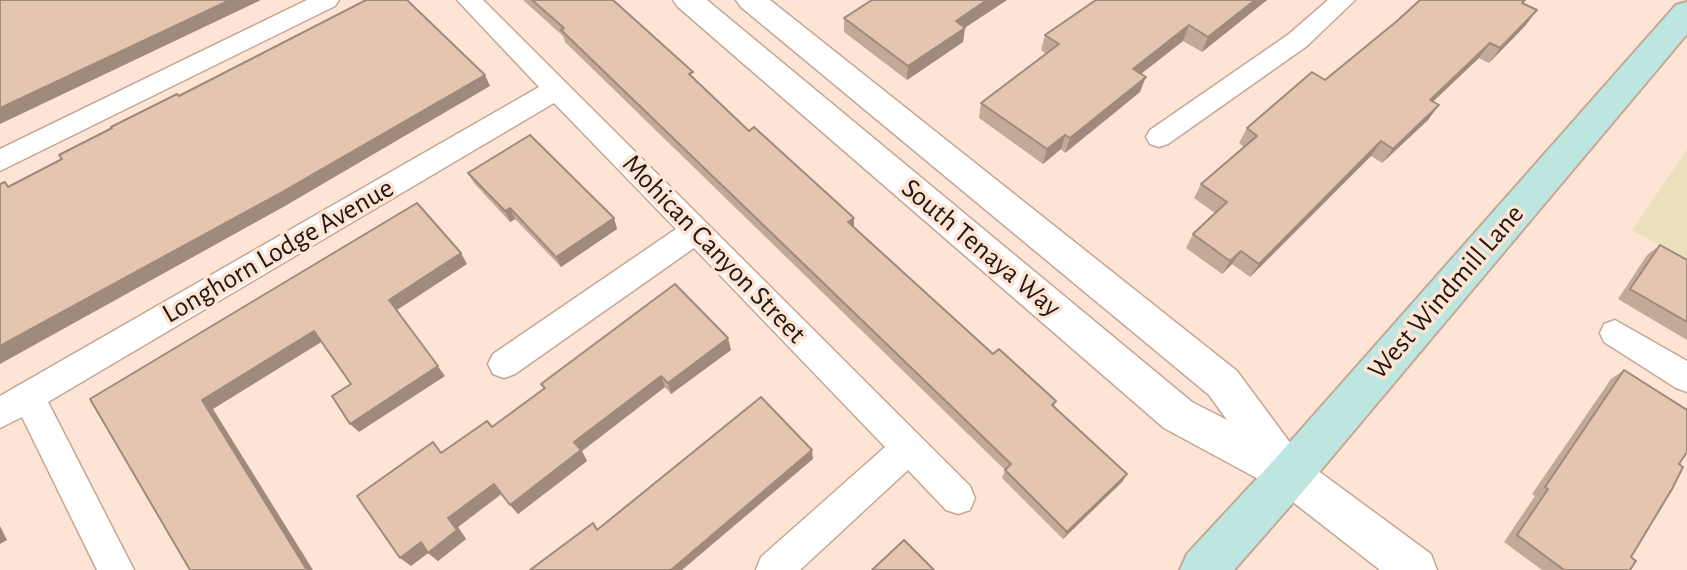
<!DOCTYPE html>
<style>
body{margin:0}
canvas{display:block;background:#fde4d4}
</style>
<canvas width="1687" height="570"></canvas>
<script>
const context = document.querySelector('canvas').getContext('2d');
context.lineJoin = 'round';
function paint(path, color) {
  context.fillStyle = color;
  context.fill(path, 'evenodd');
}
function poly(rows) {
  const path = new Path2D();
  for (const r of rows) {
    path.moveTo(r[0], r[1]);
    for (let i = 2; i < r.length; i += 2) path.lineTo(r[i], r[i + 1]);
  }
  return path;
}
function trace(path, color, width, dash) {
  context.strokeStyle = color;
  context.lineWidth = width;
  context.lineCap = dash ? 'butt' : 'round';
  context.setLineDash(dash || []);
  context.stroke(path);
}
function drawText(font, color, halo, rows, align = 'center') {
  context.font = font + ' "Alegreya Sans",sans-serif';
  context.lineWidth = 7;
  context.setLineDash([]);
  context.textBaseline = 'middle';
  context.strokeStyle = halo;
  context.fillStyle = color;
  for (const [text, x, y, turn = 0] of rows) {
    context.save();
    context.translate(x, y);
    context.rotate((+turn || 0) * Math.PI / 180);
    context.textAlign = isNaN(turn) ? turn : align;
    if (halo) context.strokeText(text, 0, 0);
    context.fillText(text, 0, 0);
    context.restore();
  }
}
paint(poly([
 [1687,150,1687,261,1632,230]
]), '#eae0bb');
const minor = poly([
 [307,0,339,0,335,6,0,171,0,149,307,0],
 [457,0,483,0,970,486,975,498,970,510,958,514,946,510,908,470,800,570,756,570,761,557,885,447,694,248,515,374,504,378,493,374,488,364,493,354,676,229,554,103,48,402,134,570,97,570,22,417,0,428,0,396,539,87,457,0],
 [1328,0,1355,0,1307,46,1168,144,1159,147,1150,144,1146,137,1150,130,1289,34,1328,0],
 [1615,320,1687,361,1687,392,1676,388,1604,342,1600,333,1604,324,1615,320]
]);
const tertiary = poly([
 [673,0,707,0,1192,402,1227,420,1209,395,741,7,736,0,770,0,1237,371,1302,459,1431,554,1437,570,1380,570,1275,488,1164,428,678,7,673,0]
]);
const secondary = poly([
 [1687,2,1687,34,1305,489,1234,570,1180,570,1187,554,1275,459,1676,5,1687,2]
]);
trace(minor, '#c4a794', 3);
trace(tertiary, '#c4a794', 3);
trace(secondary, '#c4a794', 4);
paint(minor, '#fff');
paint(tertiary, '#fff');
paint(secondary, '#bee6e0');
paint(poly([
 [523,0,613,0,749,131,993,354,1056,401,1054,407,1127,474,1122,482,1063,539,1002,478,1005,470,565,42,563,36],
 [872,0,1007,0,965,27,963,42,907,80,844,32,844,18],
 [1096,0,1267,0,1202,52,1183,41,1141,74,1140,92,1065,153,1061,149,1043,164,979,118,981,103,1046,54,1041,50,1045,35],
 [1524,4,1537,10,1525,26,1489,63,1479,58,1433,101,1428,120,1382,163,1371,156,1250,277,1232,264,1222,274,1186,248,1193,234,1215,213,1194,198,1201,184,1244,147,1239,143,1247,128,1325,80],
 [468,173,614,218,617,229,561,267,515,219,510,222,474,183],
 [1660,245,1687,260,1687,340,1618,299,1647,255],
 [731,350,671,394,665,387,582,451,587,461,518,514,502,494,458,527,466,539,438,561,428,553,411,566,442,452,492,427,544,389,541,384],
 [1624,370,1631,557,1630,570,1542,570,1504,542,1535,496,1532,494,1611,379]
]), '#c3a997');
paint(poly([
 [230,0,261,0,0,124,0,108],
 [987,0,1007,0,954,35,956,21],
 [1255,0,1267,0,1202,52,1208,37],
 [1537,10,1525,26,1489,63,1500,48],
 [1189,25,1183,41,1128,84,1133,69],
 [965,28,963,42,907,80,908,66],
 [1490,43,1479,58,1419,115,1430,100],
 [485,75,490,86,285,206,0,364,0,346],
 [1146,77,1140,92,1065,153,1070,138],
 [1439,105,1428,120,1382,163,1393,149],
 [1065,135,1061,149,1043,164,1047,149],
 [1381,141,1371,156,1250,277,1259,264],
 [510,208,515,219,510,222,505,211],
 [614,218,617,229,561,267,556,257],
 [854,218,854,229,848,222],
 [1241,251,1232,264,1222,274,1230,261],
 [461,253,467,264,397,310,445,376,359,432,350,424,389,300],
 [314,331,323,341,213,409,313,570,307,570,202,400],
 [728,338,731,350,671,394,668,383],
 [661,376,665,387,582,451,587,461,518,514,510,505,574,442],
 [812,450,813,459,682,570,671,570],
 [1127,474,1122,482,1063,539,1067,532],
 [494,484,502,493,458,527,466,539,438,561,428,553,411,566,400,558,448,518],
 [0,526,7,540,0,544]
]), '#9f8a7b');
const building = poly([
 [0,0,230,0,0,108,0,0],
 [366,0,407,0,485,75,277,195,0,346,0,184,5,182,8,187,62,159,59,155,112,128,111,127,177,94,179,96,366,0],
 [532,0,613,0,693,72,689,74,749,131,754,127,854,218,848,222,993,354,999,349,1056,401,1052,405,1127,474,1067,532,1005,470,1011,464,561,30,564,28,532,0],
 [872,0,987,0,956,21,965,28,908,66,844,18,872,0],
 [1096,0,1255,0,1208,37,1189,25,1133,69,1146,77,1070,138,1065,135,1047,149,981,103,1059,44,1045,35,1096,0],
 [1420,0,1525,0,1522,3,1537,10,1500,48,1490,43,1430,100,1439,105,1393,149,1381,141,1259,264,1241,251,1230,261,1193,234,1227,202,1201,184,1257,136,1247,128,1312,72,1325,80,1397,21,1420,0],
 [530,135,614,218,556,257,510,208,505,211,468,173,530,135],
 [417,203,461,253,389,300,438,366,350,424,332,396,351,384,314,331,202,400,307,570,190,570,90,399,417,203],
 [1660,245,1687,260,1687,322,1630,289,1660,245],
 [675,284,728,338,668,383,661,376,574,442,581,450,510,505,494,484,448,518,457,530,428,553,421,542,400,558,357,496,433,442,441,453,487,421,492,427,545,388,541,384,675,284],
 [1624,370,1687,410,1687,452,1679,464,1683,467,1672,489,1631,557,1636,561,1630,570,1564,570,1517,535,1548,489,1545,487,1624,370],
 [761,397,812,450,671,570,530,570,593,523,597,530,761,397],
 [904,540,934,570,872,570,904,540]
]);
paint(building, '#e3c5b0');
trace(building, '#9f8a7b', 2);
drawText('28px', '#231810', '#fde4d4', [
 ["South Tenaya Way",981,248,40],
 ["Mohican Canyon Street",714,249,46],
 ["Longhorn Lodge Avenue",278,251,-30],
 ["West Windmill Lane",1446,292,-49]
]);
</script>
